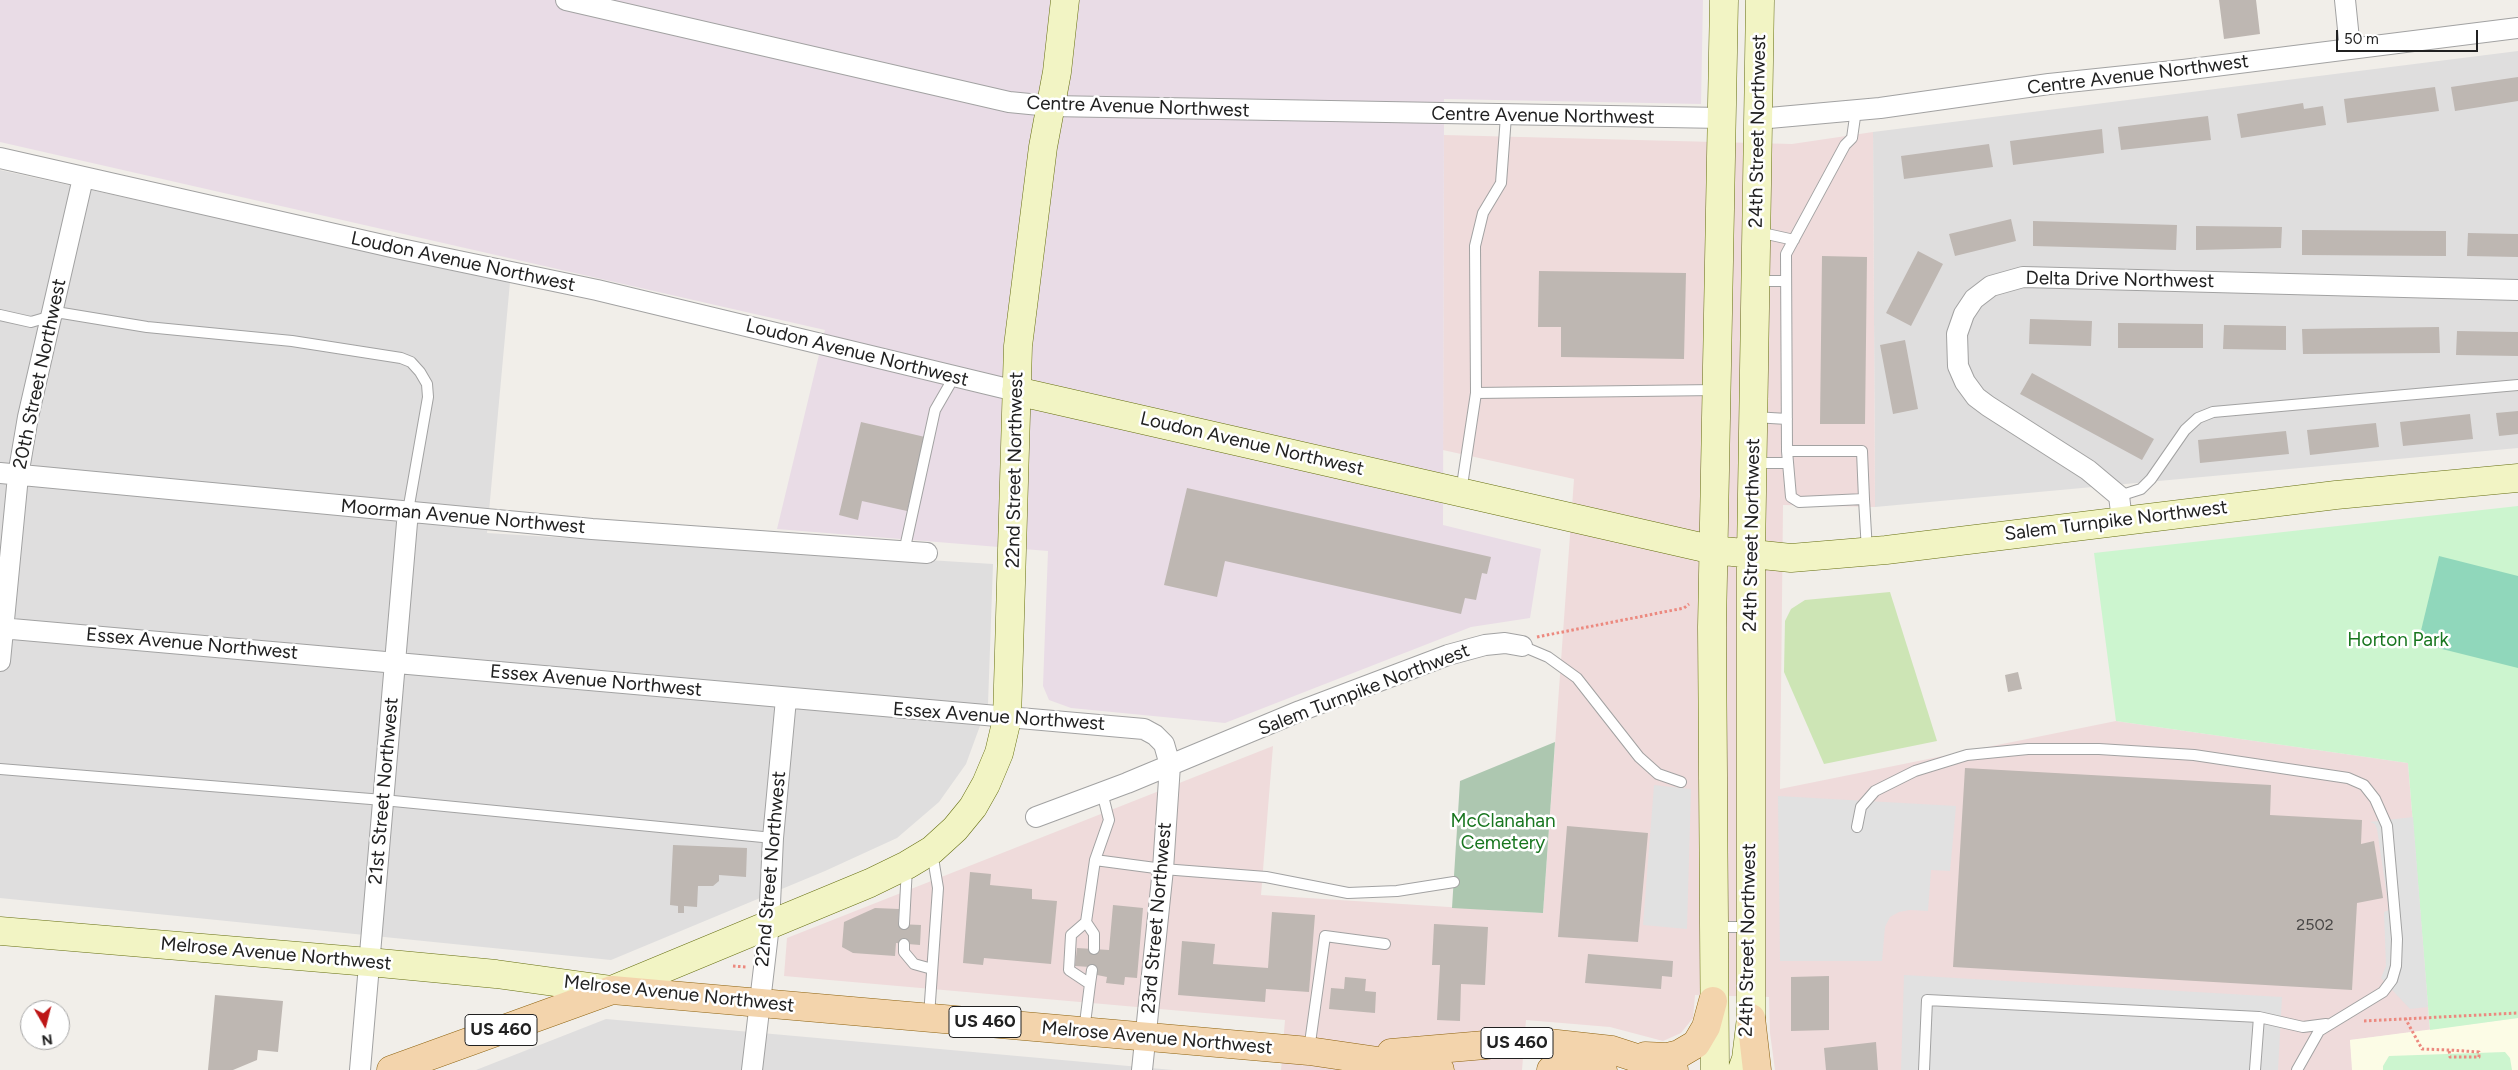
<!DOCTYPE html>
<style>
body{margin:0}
#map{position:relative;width:2518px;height:1070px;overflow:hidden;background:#f1eee9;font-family:Figtree,sans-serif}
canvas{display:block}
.north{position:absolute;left:20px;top:1000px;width:50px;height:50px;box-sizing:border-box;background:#fff;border:1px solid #a6a6a6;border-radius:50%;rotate:172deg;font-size:14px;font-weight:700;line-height:20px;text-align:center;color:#212121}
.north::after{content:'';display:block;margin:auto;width:18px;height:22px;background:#bd1617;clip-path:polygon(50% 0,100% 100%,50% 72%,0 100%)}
.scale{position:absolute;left:2336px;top:30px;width:142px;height:22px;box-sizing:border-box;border:2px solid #212121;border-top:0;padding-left:6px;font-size:15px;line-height:18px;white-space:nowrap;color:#212121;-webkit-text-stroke:4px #fff;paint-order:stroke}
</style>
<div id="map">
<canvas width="2518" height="1070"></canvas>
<div class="north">N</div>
<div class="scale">50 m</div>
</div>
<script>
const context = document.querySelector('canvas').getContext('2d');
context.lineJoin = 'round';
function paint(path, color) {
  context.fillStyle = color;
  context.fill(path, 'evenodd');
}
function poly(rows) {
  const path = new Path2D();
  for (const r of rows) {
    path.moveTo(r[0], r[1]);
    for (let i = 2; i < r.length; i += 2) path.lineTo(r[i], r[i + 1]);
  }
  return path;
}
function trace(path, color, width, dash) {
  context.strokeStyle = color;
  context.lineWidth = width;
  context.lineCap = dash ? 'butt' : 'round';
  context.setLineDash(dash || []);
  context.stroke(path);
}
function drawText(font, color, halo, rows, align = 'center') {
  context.font = font + ' Figtree,sans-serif';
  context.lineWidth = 5;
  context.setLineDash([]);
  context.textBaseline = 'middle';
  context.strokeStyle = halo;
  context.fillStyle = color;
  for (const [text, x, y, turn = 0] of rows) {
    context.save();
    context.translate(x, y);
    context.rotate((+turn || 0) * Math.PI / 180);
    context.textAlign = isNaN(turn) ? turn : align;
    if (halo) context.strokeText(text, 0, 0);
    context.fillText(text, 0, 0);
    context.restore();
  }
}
paint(poly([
 [2518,51,2518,448,1875,507,1873,132],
 [0,170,510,282,487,533,993,564,988,704,966,764,939,802,897,838,825,871,611,960,0,898],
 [606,1019,1173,1070,476,1070]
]), '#dfdede');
paint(poly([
 [1873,132,1875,507,1783,505,1780,789,2116,721,2408,763,2430,1030,2350,1040,2353,1070,1775,1070,1770,1033,1769,997,1695,995,1693,1018,1681,1033,1663,1041,1610,1027,1526,1020,1522,1070,1281,1070,1285,1020,784,976,787,938,1273,746,1261,895,1543,913,1574,479,1443,450,1444,135,1792,144]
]), '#efdbdb');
paint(poly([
 [0,0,1703,0,1701,104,1444,99,1443,525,1541,549,1530,618,1471,627,1225,723,1071,708,1049,700,1043,686,1048,551,777,529,825,330,0,142]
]), '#e9dce6');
paint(poly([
 [2518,1018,2518,1070,2352,1070,2350,1040]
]), '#fcfce6');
paint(poly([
 [1890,592,1937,741,1824,764,1784,672,1785,621,1791,609,1805,600]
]), '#cde5b5');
paint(poly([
 [1555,742,1543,913,1452,908,1460,781]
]), '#adc7b0');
paint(poly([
 [2518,506,2518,1018,2430,1030,2408,763,2116,721,2094,553],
 [2505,1052,2510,1058,2512,1070,2383,1070,2383,1066,2389,1056]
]), '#ccf5cf');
paint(poly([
 [2439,556,2518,576,2518,668,2418,643]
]), '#90d7bb');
paint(poly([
 [1654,785,1691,789,1687,929,1643,925],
 [1778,796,1956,806,1950,871,1931,870,1928,911,1910,910,1899,912,1890,917,1885,927,1882,961,1780,961],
 [2413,817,2428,1007,2410,1009,2381,978,2386,966,2384,912,2389,910,2377,829,2375,824,2370,822],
 [1904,975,2282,997,2278,1070,1901,1070]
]), '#e1e1e1');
paint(poly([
 [2219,0,2256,0,2260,34,2224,39],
 [2518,77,2518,101,2455,111,2451,87],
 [2435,87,2439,111,2347,123,2344,99],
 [2303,103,2304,109,2323,106,2326,125,2241,138,2237,114],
 [2208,116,2211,140,2121,150,2118,127],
 [2102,129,2104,153,2013,165,2010,141],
 [1989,144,1993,167,1904,179,1901,156],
 [2011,219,2016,241,1955,256,1949,234],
 [2033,221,2177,225,2176,250,2033,246],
 [2196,226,2282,227,2281,248,2196,250],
 [2302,230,2446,231,2446,256,2302,255],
 [2468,233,2518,234,2518,257,2467,256],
 [1918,251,1943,264,1911,326,1886,313],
 [1822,256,1867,257,1865,424,1820,424],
 [1539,271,1686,273,1684,359,1561,357,1561,327,1538,327],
 [2030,319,2092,321,2091,346,2029,344],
 [2118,323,2203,324,2203,348,2118,348],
 [2224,325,2286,326,2286,350,2223,349],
 [2439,327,2440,353,2303,354,2302,329],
 [2457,331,2518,332,2518,356,2456,355],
 [1905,340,1918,409,1893,414,1880,345],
 [2032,373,2154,439,2142,460,2020,394],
 [2518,411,2518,434,2499,436,2496,413],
 [2470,414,2473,439,2403,446,2400,422],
 [861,422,925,437,907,511,862,501,858,520,839,515],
 [2376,423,2379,447,2310,455,2307,430],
 [2286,431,2289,454,2200,463,2198,440],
 [1187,488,1491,557,1487,574,1482,573,1476,600,1465,598,1461,614,1225,561,1217,597,1164,585],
 [2018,672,2022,689,2008,692,2005,675],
 [1965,768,2271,785,2270,815,2362,820,2361,844,2374,841,2383,898,2357,903,2352,990,1953,967],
 [1567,826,1648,833,1638,942,1558,937],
 [673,845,747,848,746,877,719,875,719,881,713,886,698,886,697,907,684,906,684,913,678,913,678,906,670,905],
 [970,872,991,874,990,885,1032,889,1032,899,1057,901,1051,964,984,958,983,965,963,963],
 [1113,905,1143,908,1137,978,1125,977,1124,985,1106,983,1107,977,1097,975,1090,967,1075,966,1077,948,1109,950],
 [875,908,899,909,898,924,921,925,920,945,896,943,895,956,853,953,842,947,844,922],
 [1272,912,1315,915,1309,992,1266,989,1265,1002,1178,995,1182,941,1215,944,1213,964,1268,968],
 [1434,924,1488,927,1485,985,1461,984,1460,1021,1437,1020,1440,965,1432,965],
 [1588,954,1673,961,1672,977,1662,976,1661,989,1585,983],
 [1829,976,1829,1030,1791,1031,1791,977],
 [1345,977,1366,979,1365,991,1376,992,1375,1013,1329,1009,1331,988,1344,989],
 [215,995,283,1001,278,1052,258,1050,257,1060,233,1070,208,1070],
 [1876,1042,1878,1070,1826,1070,1824,1048]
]), '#beb7b2');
const lane = poly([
 [1758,232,1794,240],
 [1757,281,1786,281],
 [0,315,31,322,62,313,147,327,292,341,401,358,411,362,420,372,427,384,428,397,408,511],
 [1476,393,1475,246,1483,213,1501,183,1506,116],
 [1754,417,1787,419],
 [1787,451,1786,254,1845,145,1852,138,1856,110],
 [1753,463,1787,463],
 [1461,492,1476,393,1716,390],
 [2119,496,2141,489,2151,479,2185,430,2198,418,2213,412,2518,385],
 [1864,499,1799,502,1791,497,1787,451,1862,451,1864,499,1867,551],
 [904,552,935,410,954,377],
 [1522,646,1548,657,1577,678,1639,757,1658,774,1681,782],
 [0,769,383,800,773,838],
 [1857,827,1861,807,1875,791,1915,771,1967,755,2028,749,2099,749,2194,755,2348,778,2364,785,2375,799,2387,826,2397,939,2396,966,2392,980,2383,992,2319,1031,2297,1070],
 [1095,860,1163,869,1266,877,1348,893,1397,891,1454,882],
 [1086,922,1094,934,1094,949],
 [904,924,907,867],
 [1716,927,1749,927],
 [904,944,904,952,914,964,932,969],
 [1090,984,1092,970],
 [929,1016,938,888,932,852],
 [2259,1017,2303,1027,2326,1024],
 [1084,1031,1090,984,1069,970,1071,935,1086,922,1095,860,1109,820,1102,792],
 [1309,1050,1325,936,1385,944],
 [1924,1070,1927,1000,2259,1017,2255,1070]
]);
const street = poly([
 [566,0,1009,102,1050,106,1722,118],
 [2345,0,2350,49],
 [1758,119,1880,108,2049,84,2183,70,2518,28],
 [0,158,396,248,597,290,1016,391],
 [0,473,592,529,927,553],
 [2122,520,2119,496,2088,470,1988,406,1976,397,1965,382,1958,366,1957,334,1964,314,1974,299,1991,286,2023,277,2518,290],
 [0,628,1144,729,1155,735,1164,744,1170,765,1163,869,1142,1070],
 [0,661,18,476,28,417,83,178],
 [1036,817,1127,783,1300,711,1448,655,1485,645,1505,643,1522,646],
 [360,1070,408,511],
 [752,1070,769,925,773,838,786,699]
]);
const secondary = poly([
 [1016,391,1714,550,1791,558,1886,550,2336,495,2518,478],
 [0,931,369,962,496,974,612,990,870,883,907,865,932,850,955,829,973,807,986,784,999,753,1007,719,1018,346,1043,147,1057,72,1065,0],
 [1715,1070,1712,627,1724,0],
 [1742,1070,1746,1059,1751,1018,1751,555,1760,0]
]);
const primary = poly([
 [1751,1018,1757,1070],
 [1391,1053,1520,1042,1548,1043,1612,1050,1674,1070],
 [1645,1056,1667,1057,1679,1054,1696,1044,1706,1027,1713,1001],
 [391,1070,612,990,1309,1051,1440,1070],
 [1551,1070,1559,1065,1603,1070]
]);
trace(lane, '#a2a2a2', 12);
trace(street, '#a2a2a2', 22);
trace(secondary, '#666f11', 29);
trace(primary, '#8e6310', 29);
trace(poly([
 [1537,637,1684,608,1689,604],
 [733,966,746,967],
 [2405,1018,2422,1049,2449,1050,2479,1052,2479,1057,2450,1057,2449,1050],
 [2364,1021,2518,1013]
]), '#ec897f', 3, [2.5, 2.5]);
trace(lane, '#fff', 10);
trace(street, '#fff', 20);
trace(secondary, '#f2f4c4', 28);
trace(primary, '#f3d4ac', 28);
drawText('16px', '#484645', null, [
 ["2502",2315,925]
]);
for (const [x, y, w] of [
 [985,1022,72],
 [501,1030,72],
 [1517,1043,72]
]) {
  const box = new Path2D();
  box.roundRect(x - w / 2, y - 15.5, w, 31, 4);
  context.fillStyle = '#fff';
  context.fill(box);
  trace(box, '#212121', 1);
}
drawText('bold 18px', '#212121', null, [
 ["US 460",985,1022],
 ["US 460",501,1030],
 ["US 460",1517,1043]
]);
drawText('19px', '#212121', '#fff', [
 ["Centre Avenue Northwest",2138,75,-7],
 ["Centre Avenue Northwest",1138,107,2],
 ["Centre Avenue Northwest",1543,116,1],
 ["24th Street Northwest",1758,131,-89],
 ["Loudon Avenue Northwest",463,262,12],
 ["Delta Drive Northwest",2120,280,1],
 ["Loudon Avenue Northwest",857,353,14],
 ["20th Street Northwest",40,374,-78],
 ["Loudon Avenue Northwest",1252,444,13],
 ["22nd Street Northwest",1015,470,-89],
 ["Moorman Avenue Northwest",463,517,5],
 ["Salem Turnpike Northwest",2116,521,-7],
 ["24th Street Northwest",1752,535,-89],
 ["Essex Avenue Northwest",192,644,5],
 ["Essex Avenue Northwest",596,681,5],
 ["Salem Turnpike Northwest",1364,690,-21],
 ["Essex Avenue Northwest",999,717,4],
 ["21st Street Northwest",384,791,-85],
 ["22nd Street Northwest",771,869,-85],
 ["23rd Street Northwest",1157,918,-85],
 ["24th Street Northwest",1748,940,-89],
 ["Melrose Avenue Northwest",276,954,5],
 ["Melrose Avenue Northwest",679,994,6],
 ["Melrose Avenue Northwest",1157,1038,5]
]);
drawText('19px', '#18761f', '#fff', [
 ["Horton Park",2398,640],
 ["McClanahan",1503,821],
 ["Cemetery",1503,843]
]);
</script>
